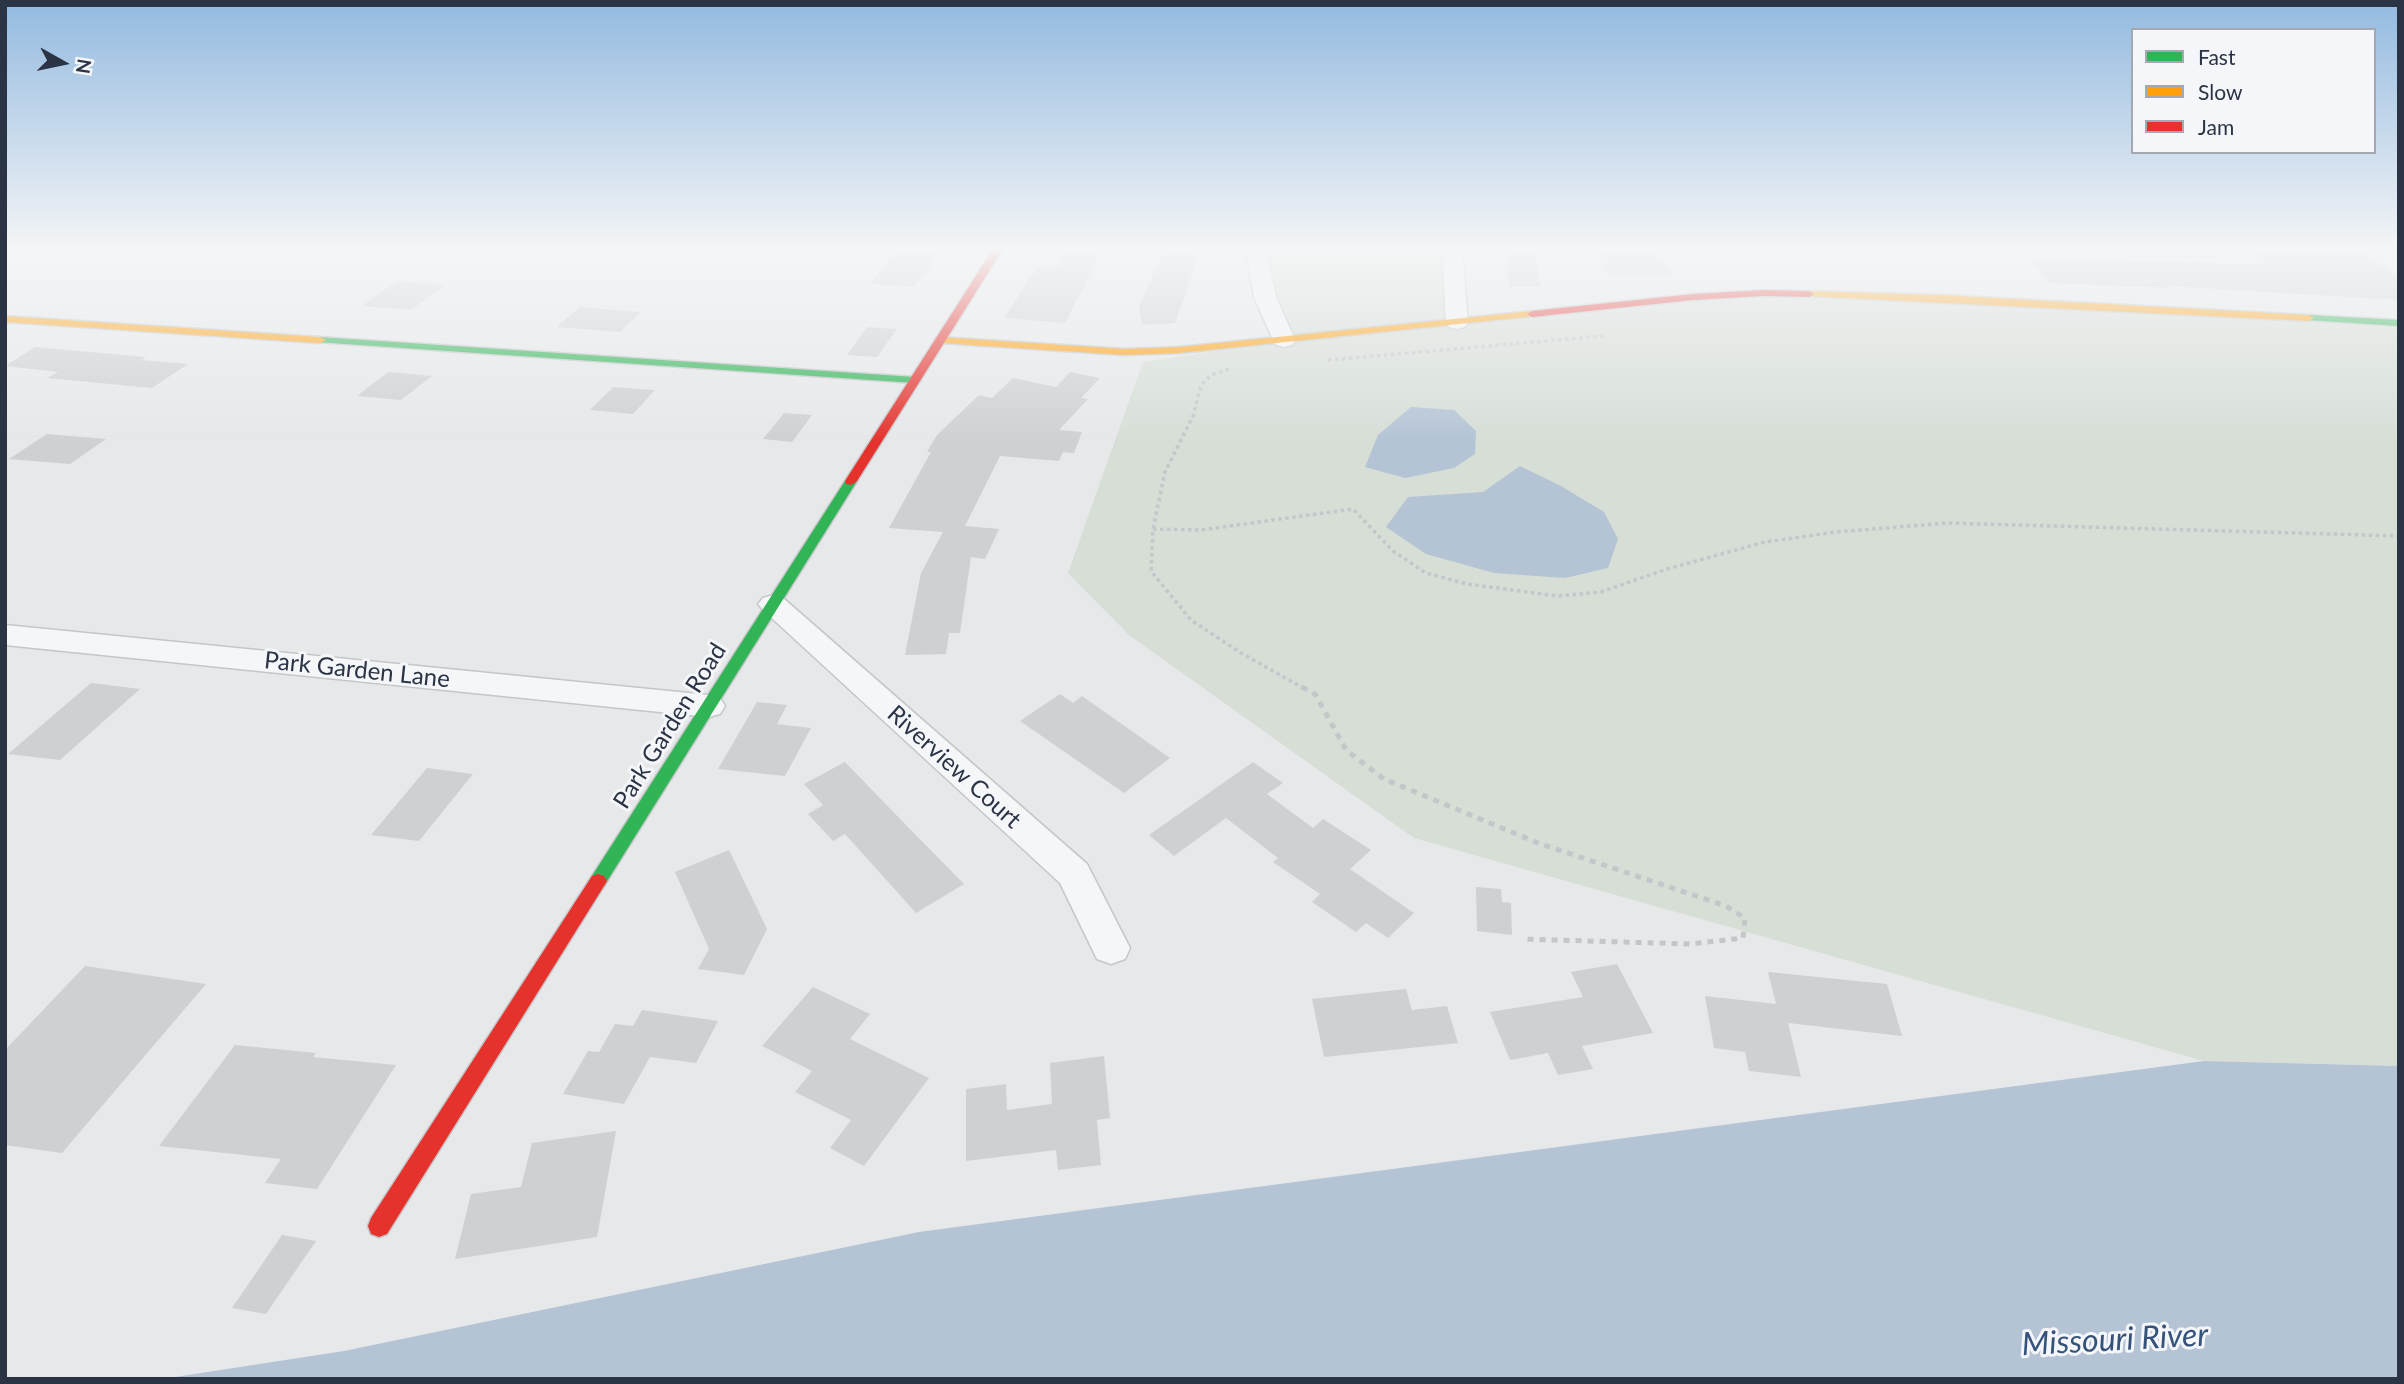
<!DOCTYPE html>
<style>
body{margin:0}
#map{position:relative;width:2404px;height:1384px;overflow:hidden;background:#e6e8ea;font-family:Lato,sans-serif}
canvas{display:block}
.frame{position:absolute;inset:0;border:7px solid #2b3445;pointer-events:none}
.legend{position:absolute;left:2131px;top:28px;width:245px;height:126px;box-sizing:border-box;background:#f4f6f9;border:2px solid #a4a8b1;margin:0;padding:9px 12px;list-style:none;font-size:21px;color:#2b3445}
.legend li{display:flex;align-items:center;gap:14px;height:35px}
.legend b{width:35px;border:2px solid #a4a8b1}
.north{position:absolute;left:28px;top:28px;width:70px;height:70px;-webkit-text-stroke:5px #f4f6f9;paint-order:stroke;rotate:99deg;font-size:19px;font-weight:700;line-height:28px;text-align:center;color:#2b3445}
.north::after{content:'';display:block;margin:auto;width:24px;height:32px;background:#2b3445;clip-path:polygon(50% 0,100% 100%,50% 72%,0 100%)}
</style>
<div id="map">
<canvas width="2404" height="1384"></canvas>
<div class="frame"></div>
<ul class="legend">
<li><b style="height:9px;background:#30b455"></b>Fast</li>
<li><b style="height:9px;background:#ff9f0a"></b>Slow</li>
<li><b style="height:9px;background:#e5322d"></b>Jam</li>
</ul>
<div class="north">N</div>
</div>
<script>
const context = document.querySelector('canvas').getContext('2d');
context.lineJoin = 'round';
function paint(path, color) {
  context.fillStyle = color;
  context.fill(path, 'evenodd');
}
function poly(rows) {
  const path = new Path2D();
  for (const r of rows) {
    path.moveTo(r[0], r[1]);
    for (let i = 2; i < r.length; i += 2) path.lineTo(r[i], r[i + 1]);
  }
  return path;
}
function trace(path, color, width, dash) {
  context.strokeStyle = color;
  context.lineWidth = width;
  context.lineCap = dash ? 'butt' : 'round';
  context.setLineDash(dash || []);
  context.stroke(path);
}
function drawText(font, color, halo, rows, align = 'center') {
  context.font = font + ' Lato,sans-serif';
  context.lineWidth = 6;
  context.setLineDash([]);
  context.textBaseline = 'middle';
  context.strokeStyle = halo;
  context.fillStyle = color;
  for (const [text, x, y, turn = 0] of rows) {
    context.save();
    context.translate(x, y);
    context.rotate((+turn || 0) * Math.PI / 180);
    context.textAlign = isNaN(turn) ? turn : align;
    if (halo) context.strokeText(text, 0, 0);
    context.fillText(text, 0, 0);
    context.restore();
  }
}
paint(poly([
 [1256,249,1452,249,1457,321,1764,293,2399,323,2399,1066,2204,1061,1414,838,1129,635,1068,573,1143,362,1284,340]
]), '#d6ded6');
paint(poly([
 [1411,407,1454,410,1476,431,1475,454,1454,468,1405,478,1365,467,1378,435],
 [1520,466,1561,486,1604,512,1618,539,1608,568,1565,578,1494,573,1426,554,1386,527,1408,497,1483,492],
 [2204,1061,2399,1066,2399,1379,162,1379,344,1351,919,1232]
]), '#b4c4d5');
paint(poly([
 [897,249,943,249,915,287,870,284],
 [1067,249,1103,249,1065,323,1004,318,1038,266,1057,267],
 [1172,249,1201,249,1175,323,1142,325,1139,307,1162,254,1170,254],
 [1505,249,1535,249,1540,286,1509,287],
 [1594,249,1639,249,1641,254,1659,254,1672,275,1609,276],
 [2244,249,2361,249,2399,278,2399,300,2168,286,2171,288,2049,283,2030,259,2260,264],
 [397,281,445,285,411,310,362,306],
 [580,307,641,312,620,332,557,327],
 [867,327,897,329,877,357,847,355],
 [35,347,146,357,142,360,188,364,152,388,47,378,58,372,5,366],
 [388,372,432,376,401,400,357,396],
 [1070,372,1100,378,1081,398,1088,399,1059,430,1082,432,1074,453,1063,452,1059,461,1000,456,965,526,999,529,985,559,971,557,960,633,949,633,946,654,905,655,921,573,943,532,889,528,931,452,927,452,937,435,979,395,992,398,1013,378,1056,387],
 [613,387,655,390,633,414,590,410],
 [784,413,812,415,792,442,763,439],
 [47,434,106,439,70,464,9,459],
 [91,683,140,689,60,760,8,754],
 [1060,694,1073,703,1082,696,1170,758,1124,793,1020,721],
 [757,702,787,705,777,724,811,728,785,776,718,769],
 [845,762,905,824,964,884,916,913,845,834,833,841,808,814,823,805,804,784],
 [1253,762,1283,783,1267,794,1313,828,1323,819,1371,850,1350,869,1414,913,1388,938,1366,923,1356,932,1312,902,1320,894,1273,862,1278,858,1226,818,1174,856,1149,835],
 [427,768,473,774,419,841,371,835],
 [729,850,767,929,744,975,698,969,709,949,675,872],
 [1476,887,1501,889,1502,902,1511,903,1512,935,1477,931],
 [1617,964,1653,1033,1582,1046,1593,1069,1558,1075,1548,1053,1510,1060,1490,1012,1583,997,1571,972],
 [85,966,206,984,62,1153,5,1145,5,1050],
 [1768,972,1887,984,1902,1036,1788,1023,1801,1077,1749,1071,1745,1052,1714,1048,1705,996,1776,1004],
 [813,987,870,1014,850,1039,929,1078,864,1166,830,1148,851,1120,795,1092,812,1071,762,1046],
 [1406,989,1412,1010,1447,1006,1458,1043,1324,1057,1312,999],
 [642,1010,718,1021,696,1063,650,1057,624,1104,563,1094,588,1051,599,1052,615,1024,633,1026],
 [235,1045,316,1053,313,1057,396,1065,317,1189,265,1183,281,1159,159,1146],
 [1104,1056,1110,1118,1097,1120,1101,1165,1058,1170,1056,1150,966,1161,966,1089,1006,1084,1007,1110,1052,1104,1050,1063],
 [616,1131,597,1237,455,1259,471,1194,521,1187,532,1143],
 [282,1235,316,1241,266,1314,232,1308]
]), '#ced0d3');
const street = poly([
 [1246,249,1266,249,1276,297,1295,340,1292,345,1284,347,1276,345,1273,340,1254,297,1246,249],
 [1442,249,1462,249,1468,322,1465,327,1457,329,1449,327,1446,322,1442,249],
 [2385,249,2399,249,2399,258,2392,256,2385,249],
 [773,595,783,598,1087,864,1130,948,1125,959,1111,964,1097,959,1060,883,763,610,758,604,763,598,773,595],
 [5,625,709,695,720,698,725,706,720,714,709,717,5,645,5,625]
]);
const fast = poly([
 [2309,315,2399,320,2399,326,2305,320,2304,318,2309,315],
 [320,337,915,377,921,380,915,383,316,342,316,338,320,337],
 [851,477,857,481,604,886,598,888,592,886,589,881,592,876,845,481,851,477]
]);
const slow = poly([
 [1809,291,1942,295,2309,315,2314,318,2309,321,1805,296,1804,294,1809,291],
 [1532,311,1537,314,1536,316,1179,353,1125,355,940,343,934,340,940,337,1125,349,1179,347,1532,311],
 [5,316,320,337,326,340,320,343,5,322,5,316]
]);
const jam = poly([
 [993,249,1003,249,857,481,851,485,846,484,845,481,993,249],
 [1764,290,1809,291,1814,294,1809,297,1764,296,1693,300,1532,317,1527,314,1532,311,1693,294,1764,290],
 [598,874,604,876,607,881,604,886,387,1234,379,1237,371,1234,368,1226,371,1218,592,876,598,874]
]);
trace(street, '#c4c6c8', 3);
trace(fast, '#c4c6c8', 3);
trace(slow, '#c4c6c8', 3);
trace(jam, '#c4c6c8', 3);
trace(poly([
 [1328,360,1603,336],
 [1229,369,1211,375,1201,385,1193,416,1165,472,1153,529,1151,571,1191,620,1241,653,1305,689],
 [1153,529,1201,530,1353,509,1393,551,1426,573,1467,584,1558,596,1601,592,1667,569,1765,542,1836,532,1948,523,2399,536]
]), '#c5c6ca', 3.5, [3.5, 3.5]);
trace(poly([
 [1302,687,1315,694,1346,750,1384,779,1538,843,1726,906,1745,918,1743,938,1690,944,1522,939]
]), '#c5c6ca', 5, [6, 6]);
paint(street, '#f5f6f7');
paint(fast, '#30b455');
paint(slow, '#ff9f0a');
paint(jam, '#e5322d');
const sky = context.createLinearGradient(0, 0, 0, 443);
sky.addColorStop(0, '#93bae0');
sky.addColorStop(0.56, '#f4f5f6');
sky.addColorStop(1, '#f4f5f600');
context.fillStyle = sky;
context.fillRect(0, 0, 2404, 443);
drawText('24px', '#2b3445', '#f4f6f9', [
 ["Park Garden Lane",357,670,6],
 ["Park Garden Road",670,726,-58],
 ["Riverview Court",954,767,42]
]);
drawText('italic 32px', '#34527a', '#f4f6f9', [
 ["Missouri River",2115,1340,-3]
]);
</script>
